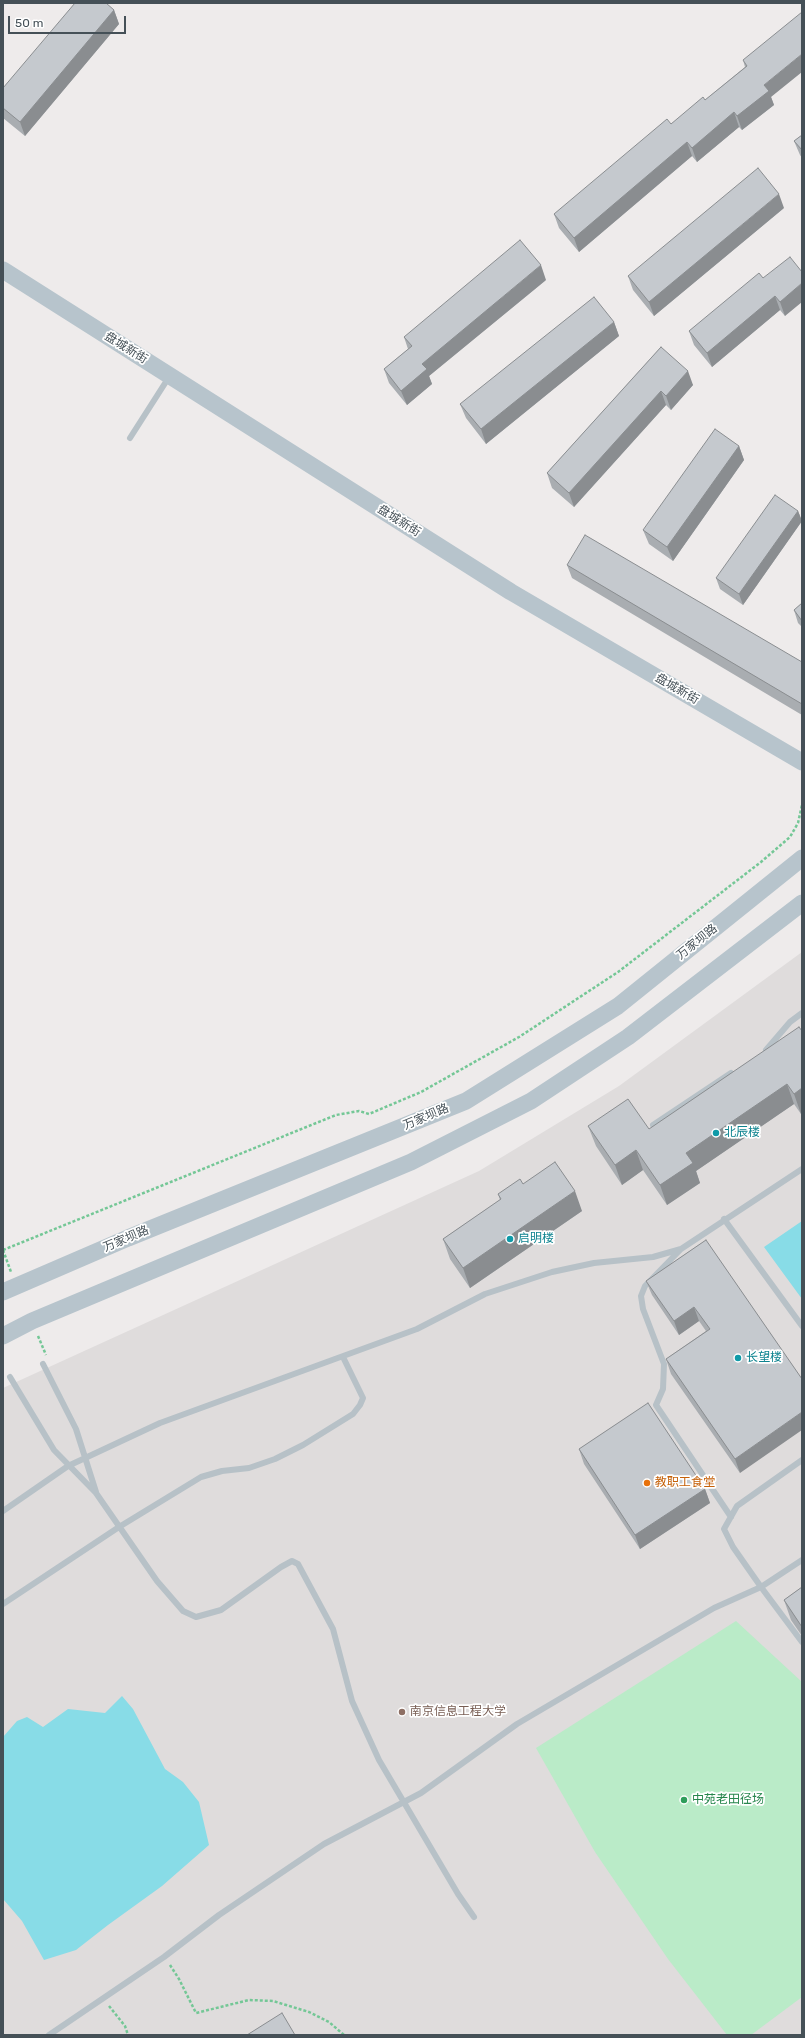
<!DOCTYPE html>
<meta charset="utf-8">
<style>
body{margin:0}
#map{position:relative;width:805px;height:2038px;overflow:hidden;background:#eeebeb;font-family:Rubik,sans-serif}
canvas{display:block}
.frame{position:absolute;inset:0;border:4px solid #455057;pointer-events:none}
.scale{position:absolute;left:8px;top:16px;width:118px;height:18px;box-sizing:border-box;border:2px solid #455057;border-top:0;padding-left:5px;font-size:12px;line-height:14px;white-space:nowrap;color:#455057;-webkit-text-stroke:3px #fff;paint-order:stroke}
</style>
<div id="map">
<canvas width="805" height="2038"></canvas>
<div class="frame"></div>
<div class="scale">50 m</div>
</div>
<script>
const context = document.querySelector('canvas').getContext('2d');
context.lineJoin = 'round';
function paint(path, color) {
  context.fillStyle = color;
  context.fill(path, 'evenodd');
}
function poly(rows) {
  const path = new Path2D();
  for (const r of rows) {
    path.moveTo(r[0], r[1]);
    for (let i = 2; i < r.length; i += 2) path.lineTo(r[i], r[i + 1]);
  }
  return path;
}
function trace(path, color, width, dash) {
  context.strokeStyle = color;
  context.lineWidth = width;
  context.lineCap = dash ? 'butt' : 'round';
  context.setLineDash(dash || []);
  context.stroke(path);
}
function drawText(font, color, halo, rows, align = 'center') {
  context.font = font + ' Rubik,"Noto Sans SC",sans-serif';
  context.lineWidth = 3.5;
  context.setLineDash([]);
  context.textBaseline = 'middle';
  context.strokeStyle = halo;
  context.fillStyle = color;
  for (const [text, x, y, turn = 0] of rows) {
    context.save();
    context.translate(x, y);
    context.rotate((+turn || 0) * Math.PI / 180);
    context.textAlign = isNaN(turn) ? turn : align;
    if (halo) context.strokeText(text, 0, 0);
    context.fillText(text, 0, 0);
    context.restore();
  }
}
paint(poly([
 [802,952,802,2035,3,2035,3,1388,479,1171,619,1086]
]), '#dfdcdc');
paint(poly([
 [736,1621,802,1682,802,1997,751,2035,727,2035,668,1959,595,1852,536,1748]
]), '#baebc8');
paint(poly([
 [802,1221,802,1299,764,1247],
 [122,1696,133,1709,165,1769,183,1782,199,1802,209,1845,162,1886,108,1925,76,1950,44,1960,22,1921,3,1899,3,1737,17,1721,27,1717,43,1727,68,1709,105,1713]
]), '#88dce7');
trace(poly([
 [3,1250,336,1115,359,1111,369,1114,421,1092,519,1037,618,972,761,862,790,837,798,823,802,805],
 [3,1250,11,1272],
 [38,1336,46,1355],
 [170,1965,179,1979,196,2013,249,2000,273,2001,309,2012,329,2022,344,2035],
 [109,2006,125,2026,128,2035]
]), '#74c796', 2.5, [3, 2]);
trace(poly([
 [130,438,169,377],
 [766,1050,790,1022,802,1013],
 [653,1125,731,1073],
 [724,1219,802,1326],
 [43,1364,76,1429,96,1492],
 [10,1377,54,1450,96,1493,157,1581,183,1611,196,1617,221,1610,281,1567,292,1561,298,1564,333,1629,352,1701,379,1760,458,1894,474,1917],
 [802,1460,737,1506,724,1529,733,1547,761,1587,802,1642],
 [3,1511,68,1466,160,1423,417,1329,485,1294,552,1272,594,1263,653,1257,681,1249],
 [731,1517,656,1405,663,1389,664,1364,643,1309,641,1296,645,1286,681,1249,802,1169],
 [3,1604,119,1527,201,1477,222,1471,249,1468,275,1459,303,1445,353,1414,360,1405,363,1398,343,1357],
 [49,2035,164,1957,219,1915,324,1844,421,1793,517,1724,714,1608,761,1587,802,1560]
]), '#b7c1c7', 6);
trace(poly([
 [3,270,511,592,802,762],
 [3,1292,128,1238,466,1101,618,1006,802,858],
 [3,1336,32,1321,411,1162,531,1101,628,1037,802,903]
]), '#b7c4cc', 17);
paint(poly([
 [114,10,119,24,25,136,3,118,3,88],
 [743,60,771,97,774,105,742,130,739,127,697,162,692,156,579,252,559,228,554,214,671,124,705,100,745,67],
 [802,135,802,158,800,155,794,141],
 [784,208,654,316,633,290,628,276],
 [802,272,785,316,780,310,712,367,694,345,689,331,763,278],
 [546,280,429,376,432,384,407,405,389,383,384,369,408,349,404,337],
 [614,322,619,336,486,444,466,418,460,404],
 [661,347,693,385,671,410,666,405,574,507,552,488,547,473],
 [739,446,744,460,673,561,649,544,643,530],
 [798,511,802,521,743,605,720,589,716,578],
 [567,565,802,662,802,715,572,578],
 [802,603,802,627,798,623,794,610],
 [802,1031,802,1113,801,1114,794,1104,696,1171,700,1183,667,1205,643,1170,622,1185,596,1146,588,1126,649,1129],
 [523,1184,582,1211,470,1288,450,1259,443,1239,500,1200,498,1194],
 [706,1240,740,1473,671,1374,666,1359,706,1331,699,1321,679,1335,652,1295,646,1281],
 [579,1449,705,1489,710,1503,640,1549,584,1464],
 [802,1587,802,1636,791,1620,784,1600]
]), '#a9adb1');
paint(poly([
 [114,10,119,24,25,136,20,122],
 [802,54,802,72,771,97,774,105,742,130,737,116,764,85],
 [734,112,739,127,697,162,692,148],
 [687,142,692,156,579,252,574,238],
 [779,194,784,208,654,316,649,302],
 [541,265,546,280,429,376,432,384,407,405,401,391,422,364],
 [802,283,802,302,785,316,780,302],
 [775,296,780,310,712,367,707,353],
 [614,322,619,336,486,444,481,429],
 [688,371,693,385,671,410,666,396],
 [661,391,666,405,574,507,569,493],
 [739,446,744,460,673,561,667,547],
 [798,511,802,521,743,605,739,594],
 [787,1084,794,1104,696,1171,700,1183,667,1205,660,1185,686,1153],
 [802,1088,802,1113,801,1114,794,1094],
 [636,1150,643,1170,622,1185,615,1165],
 [575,1191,582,1211,470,1288,463,1268],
 [694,1307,699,1321,679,1335,674,1321],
 [802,1412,802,1430,740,1473,735,1459],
 [705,1489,710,1503,640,1549,635,1535]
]), '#8a8d90');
const building = poly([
 [75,3,106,3,114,10,20,122,3,108,3,88,75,3],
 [802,12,802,54,764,85,769,91,737,116,734,112,692,148,687,142,574,238,554,214,667,119,671,124,703,97,705,100,747,66,743,60,802,12],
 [802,135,802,150,794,141,802,135],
 [758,168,779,194,649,302,628,276,758,168],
 [520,240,541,265,422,364,427,369,401,391,384,369,412,346,404,337,520,240],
 [790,257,802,272,802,283,780,302,775,296,707,353,689,331,759,273,763,278,790,257],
 [594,297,614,322,481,429,460,404,594,297],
 [661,347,688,371,666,396,661,391,569,493,547,473,661,347],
 [715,429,739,446,667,547,643,530,715,429],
 [775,495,798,511,739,594,716,578,775,495],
 [585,535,802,662,802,704,567,565,585,535],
 [802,603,802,621,794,610,802,603],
 [799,1027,802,1031,802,1088,794,1094,787,1084,686,1153,693,1163,660,1185,636,1150,615,1165,588,1126,628,1099,649,1129,799,1027],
 [555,1162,575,1191,463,1268,443,1239,501,1199,498,1194,520,1179,523,1184,555,1162],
 [706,1240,802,1379,802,1412,735,1459,666,1359,710,1329,694,1307,674,1321,646,1281,706,1240],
 [648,1403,705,1489,635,1535,579,1449,648,1403],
 [802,1587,802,1627,784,1600,802,1587],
 [282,2013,295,2035,247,2035,282,2013]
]);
paint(building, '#c5c9ce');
trace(building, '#8a8d90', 1);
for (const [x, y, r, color] of [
 [716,1133,4,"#0f9aa8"],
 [510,1239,4,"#0f9aa8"],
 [738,1358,4,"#0f9aa8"],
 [647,1483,4,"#e8710a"],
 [402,1712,4,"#8d6e63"],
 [684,1800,4,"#2e9e5b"]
]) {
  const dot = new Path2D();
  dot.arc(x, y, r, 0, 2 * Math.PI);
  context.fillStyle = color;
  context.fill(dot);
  trace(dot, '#fff', 1.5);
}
drawText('12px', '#455057', '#fff', [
 ["盘城新街",126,348,32],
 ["盘城新街",399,521,32],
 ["盘城新街",677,689,30],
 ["万家坝路",697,942,-39],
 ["万家坝路",426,1117,-23],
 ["万家坝路",126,1239,-23]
]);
drawText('12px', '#0d838f', '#fff', [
 ["北辰楼",724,1133],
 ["启明楼",518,1239],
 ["长望楼",746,1358]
], 'left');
drawText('12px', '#c56008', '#fff', [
 ["教职工食堂",655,1483]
], 'left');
drawText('12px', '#785e54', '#fff', [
 ["南京信息工程大学",410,1712]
], 'left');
drawText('12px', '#27864d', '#fff', [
 ["中苑老田径场",692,1800]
], 'left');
</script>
